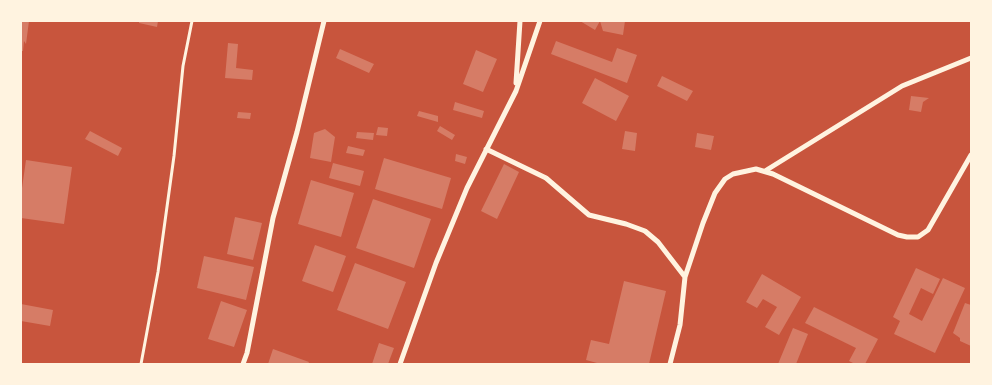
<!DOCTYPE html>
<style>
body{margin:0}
#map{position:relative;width:992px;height:385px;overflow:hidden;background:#c8553d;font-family:"IBM Plex Serif",serif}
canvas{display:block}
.frame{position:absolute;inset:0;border:22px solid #fff3e0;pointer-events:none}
</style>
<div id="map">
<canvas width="992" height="385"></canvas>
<div class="frame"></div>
</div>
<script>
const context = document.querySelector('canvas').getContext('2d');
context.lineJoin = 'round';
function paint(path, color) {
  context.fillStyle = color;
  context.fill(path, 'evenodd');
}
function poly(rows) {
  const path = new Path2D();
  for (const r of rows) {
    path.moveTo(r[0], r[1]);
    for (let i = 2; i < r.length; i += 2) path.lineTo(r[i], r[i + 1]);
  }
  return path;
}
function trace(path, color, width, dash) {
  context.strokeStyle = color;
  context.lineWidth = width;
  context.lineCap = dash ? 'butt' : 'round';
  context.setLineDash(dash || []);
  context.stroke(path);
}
paint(poly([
 [21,21,29,21,26,44,24,41,23,51,21,51],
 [139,21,158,21,157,27,139,23],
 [580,21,625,21,623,35,603,31,600,21,595,30],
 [556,41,612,62,617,48,637,55,627,83,551,54],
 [228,43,238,44,236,68,253,70,252,80,225,78],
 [340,49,374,64,369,73,336,58],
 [476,50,497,59,483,92,463,84],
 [662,76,693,91,687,101,657,86],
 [595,78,629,96,616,121,582,103],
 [911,96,929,98,923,102,921,112,909,110],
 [455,102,484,111,482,118,453,110],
 [419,111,438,116,438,122,417,116],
 [238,112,251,113,250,119,237,118],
 [440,126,455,135,452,140,437,131],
 [378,127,388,128,387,136,376,135],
 [325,129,335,137,331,162,310,158,314,133],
 [90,131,122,148,118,156,85,139],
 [625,131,637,133,635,151,622,149],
 [357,132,374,133,373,140,356,138],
 [697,133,714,136,711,150,695,147],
 [348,146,365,150,363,156,346,153],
 [456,154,467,157,465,164,455,161],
 [384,158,451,178,442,209,375,189],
 [26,160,72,167,64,224,21,218,21,195],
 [333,163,364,171,360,186,329,178],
 [504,164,519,172,497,219,481,211],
 [311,180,354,193,341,237,298,224],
 [373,199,431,219,414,268,356,248],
 [235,217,262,223,253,260,227,254],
 [315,245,346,256,333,292,302,281],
 [204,256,254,267,246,300,197,288],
 [355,263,406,282,388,329,337,310],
 [916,268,940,279,933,294,921,288,909,314,922,321,943,278,965,288,935,353,894,334,900,321,893,317],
 [762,274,801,297,779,335,765,327,777,307,763,299,757,308,746,302],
 [624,281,666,291,649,364,596,364,597,363,586,360,591,340,609,344],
 [221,301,247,310,234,347,208,339],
 [965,303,971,305,971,346,960,341,960,338,953,333],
 [21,304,53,310,50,326,21,321],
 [814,307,878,339,865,364,855,364,849,361,856,348,805,323],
 [793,328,808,334,796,364,778,364],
 [379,343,394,348,388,364,372,364],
 [273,349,309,362,308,364,268,364]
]), '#d67c66');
trace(poly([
 [141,364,158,272,174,156,183,66,192,21]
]), '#fff3e0', 3);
trace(poly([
 [516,83,520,21],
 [486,149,546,178,589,215,626,224,645,231,658,242,685,277],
 [765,171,902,86,971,58],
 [243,364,247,353,273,218,297,132,324,21],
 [400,364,436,263,467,188,516,91,540,21],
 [670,364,680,325,685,277,703,223,715,193,725,179,733,174,756,169,773,174,898,235,907,237,918,237,928,230,971,155]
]), '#fff3e0', 5);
</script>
